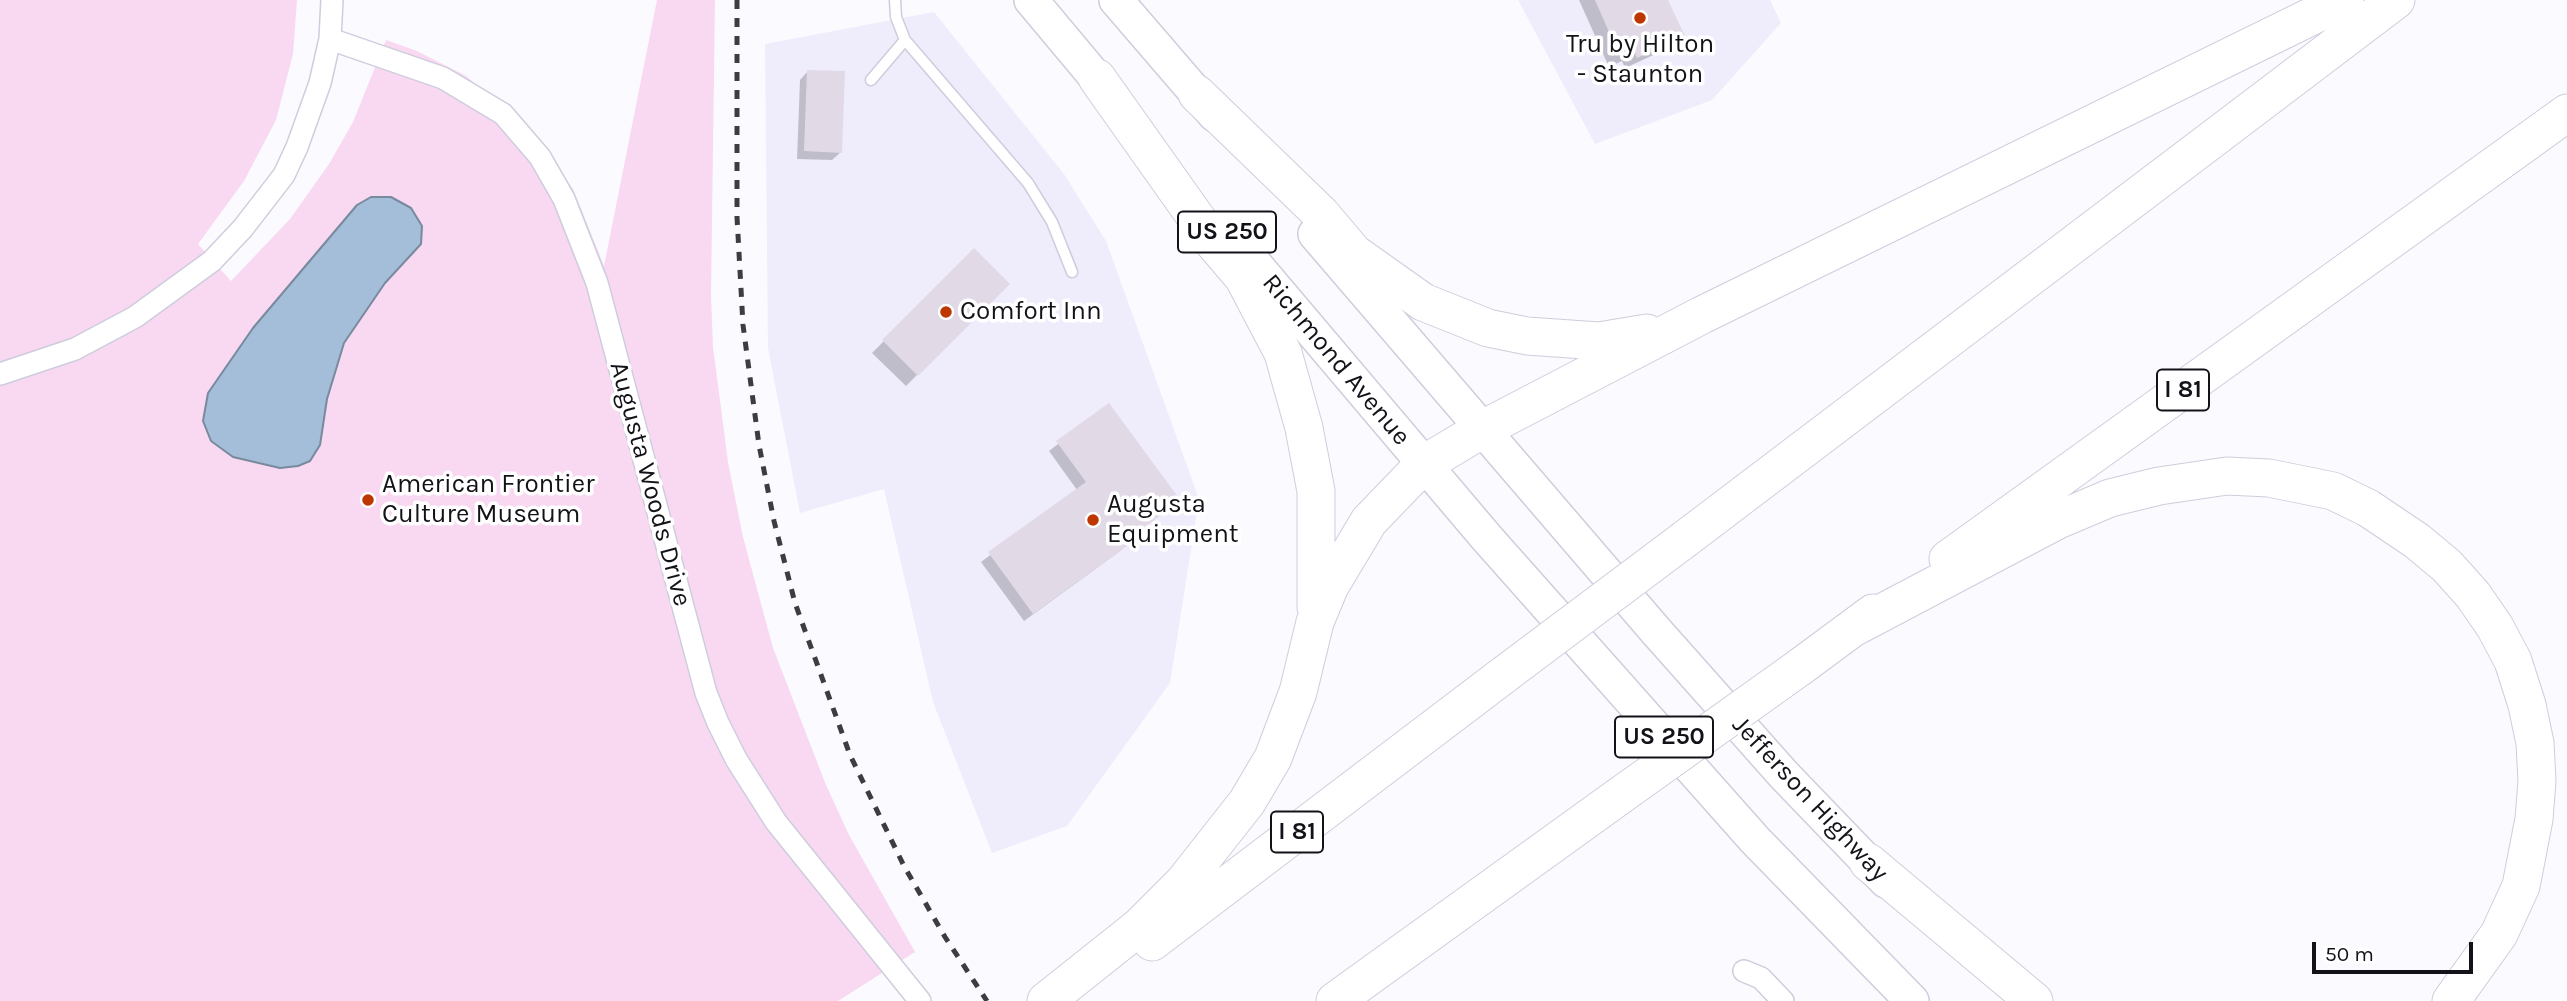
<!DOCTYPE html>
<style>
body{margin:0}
#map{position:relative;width:2567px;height:1001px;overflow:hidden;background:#fbfafe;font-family:Karla,sans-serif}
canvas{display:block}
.scale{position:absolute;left:2312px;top:942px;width:161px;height:32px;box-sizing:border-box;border:4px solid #131218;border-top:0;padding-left:9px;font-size:21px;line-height:24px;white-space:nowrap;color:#131218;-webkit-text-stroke:5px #fff;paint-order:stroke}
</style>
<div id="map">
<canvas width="2567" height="1001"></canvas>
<div class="scale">50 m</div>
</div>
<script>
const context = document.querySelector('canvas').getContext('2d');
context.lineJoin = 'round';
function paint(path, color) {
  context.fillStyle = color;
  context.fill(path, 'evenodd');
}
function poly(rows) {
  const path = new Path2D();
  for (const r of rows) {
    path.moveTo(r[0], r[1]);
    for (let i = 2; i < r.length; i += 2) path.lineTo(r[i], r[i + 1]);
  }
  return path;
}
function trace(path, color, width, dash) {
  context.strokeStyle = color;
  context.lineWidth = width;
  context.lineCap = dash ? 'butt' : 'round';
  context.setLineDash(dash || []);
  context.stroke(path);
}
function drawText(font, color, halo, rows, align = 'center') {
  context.font = font + ' Karla,sans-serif';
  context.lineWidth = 7;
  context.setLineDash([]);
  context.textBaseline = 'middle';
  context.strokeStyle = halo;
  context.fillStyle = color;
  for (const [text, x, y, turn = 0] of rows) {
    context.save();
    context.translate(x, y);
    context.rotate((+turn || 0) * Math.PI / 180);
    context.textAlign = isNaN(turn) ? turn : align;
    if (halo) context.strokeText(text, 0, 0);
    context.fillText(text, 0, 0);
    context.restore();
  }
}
paint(poly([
 [1518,0,1770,0,1781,23,1712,100,1595,144],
 [934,12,1064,174,1106,241,1199,499,1170,683,1067,826,992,853,933,702,884,489,800,513,768,348,765,44]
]), '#efedfc');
paint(poly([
 [0,0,297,0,293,54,276,120,244,181,198,244,231,281,290,219,329,164,353,122,386,40,417,51,466,76,532,131,573,189,604,266,657,0,715,0,711,295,713,347,728,462,743,537,773,648,826,785,849,835,915,952,838,1001,0,1001]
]), '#f8d9f1');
const water = poly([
 [371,197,391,197,411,208,422,226,421,244,385,283,344,343,327,399,320,445,310,461,298,466,280,468,233,457,211,441,203,421,208,393,253,328,357,205,371,197]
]);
paint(water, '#a4bdd8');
trace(water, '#788a9e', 2);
paint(poly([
 [1579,0,1667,0,1683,36,1671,47,1625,68,1622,61,1609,67],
 [808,71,841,152,832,160,797,159,800,80],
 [974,251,1007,284,906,386,872,353],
 [1108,405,1178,501,1127,540,1129,543,1120,551,1024,621,981,562,1077,490,1049,451]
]), '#0003');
paint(poly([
 [1595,0,1668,0,1685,36,1637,58,1634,51,1620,57],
 [807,70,845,71,842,153,804,151],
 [974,248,1010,284,918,376,882,340],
 [1109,403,1181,501,1128,539,1131,543,1033,614,988,552,1086,482,1056,441]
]), '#e2d9e7');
const lane = poly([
 [895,0,896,17,905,40,1028,183,1052,222,1072,272],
 [871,80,905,40]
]);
const street = poly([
 [330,39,443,78,503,114,540,157,564,199,597,283,706,693,718,723,736,759,776,822,920,1001],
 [0,374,75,349,135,317,212,261,243,228,284,175,297,147,320,83,330,39,332,0],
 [1744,971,1761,978,1783,1001]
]);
const primary = poly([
 [1031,0,1113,98],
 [1116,0,1215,115],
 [1315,234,1656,631,1784,775,1886,881],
 [1232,237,1486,537,1755,840,1912,1001]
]);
const highway = poly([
 [1097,78,1214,243,1243,277,1283,353,1304,428,1316,491,1316,607],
 [1197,94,1321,214,1354,253,1423,302,1488,328,1527,336,1599,341,1647,333],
 [1685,539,2396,0],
 [1948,559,2567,113],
 [1853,628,2058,520,2110,498,2159,486,2227,476,2269,478,2333,491,2368,508,2417,541,2447,566,2473,595,2495,627,2513,661,2527,705,2535,743,2537,781,2534,819,2521,886,2499,934,2451,1001],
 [1800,667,1873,613],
 [1868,862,2034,1001],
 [1152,942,1505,674],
 [1046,1001,1139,927,1184,882,1247,802,1273,758,1298,692,1315,622,1330,586,1369,521,1424,464,1481,430,1702,315,2345,0],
 [1335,1001,1618,797]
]);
trace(lane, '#cfcddd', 13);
trace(street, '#cfcddd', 24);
trace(primary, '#cfcddd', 36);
trace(highway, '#cfcddd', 39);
trace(lane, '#fff', 10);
trace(street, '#fff', 21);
trace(primary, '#fff', 33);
trace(highway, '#fff', 37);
trace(poly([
 [737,0,737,217,743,325,759,445,774,521,795,603,850,755,904,866,945,937,987,1001]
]), '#3d3c42', 5, [9, 9]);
const highwayBridge = poly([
 [1505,674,1685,539],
 [1618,797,1800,667]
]);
trace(highwayBridge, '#cfcddd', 39, []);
trace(highwayBridge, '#fff', 37);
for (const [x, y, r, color] of [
 [1640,18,7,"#be3600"],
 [946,312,7,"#be3600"],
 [368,500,7,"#be3600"],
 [1093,520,7,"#be3600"]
]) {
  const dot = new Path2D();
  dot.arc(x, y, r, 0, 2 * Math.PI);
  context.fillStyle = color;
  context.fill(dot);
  trace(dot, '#fff', 2.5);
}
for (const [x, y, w] of [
 [1227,232,98],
 [2183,390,52],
 [1664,737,98],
 [1297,832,52]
]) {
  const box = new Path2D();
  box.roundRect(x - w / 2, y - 20.5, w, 41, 5);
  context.fillStyle = '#fff';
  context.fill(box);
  trace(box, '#131218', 2);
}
drawText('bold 24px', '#131218', null, [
 ["US 250",1227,232],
 ["I 81",2183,390],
 ["US 250",1664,737],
 ["I 81",1297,832]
]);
drawText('26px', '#131218', '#fff', [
 ["Tru by Hilton",1640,45,"center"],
 ["- Staunton",1640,75,"center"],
 ["Comfort Inn",960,312],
 ["American Frontier",382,485],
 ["Culture Museum",382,515],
 ["Augusta",1107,505],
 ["Equipment",1107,535]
], 'left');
drawText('26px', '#131218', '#fff', [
 ["Richmond Avenue",1336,360,50],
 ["Augusta Woods Drive",650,484,75],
 ["Jefferson Highway",1810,799,47]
]);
</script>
